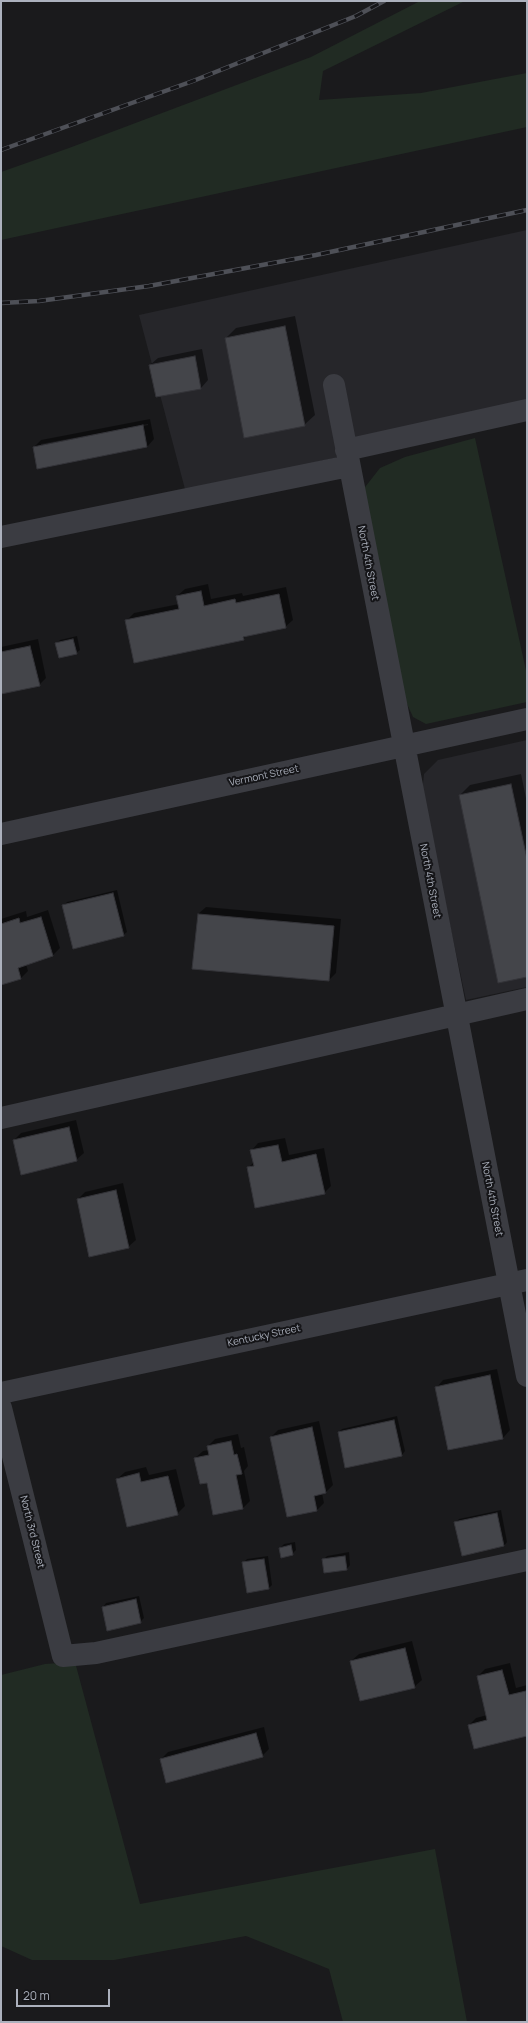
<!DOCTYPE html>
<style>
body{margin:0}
#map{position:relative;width:528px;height:2023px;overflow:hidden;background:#1a1a1c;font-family:Manrope,sans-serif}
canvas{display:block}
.frame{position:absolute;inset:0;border:2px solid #acb1bd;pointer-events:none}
.scale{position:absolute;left:16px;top:1989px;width:94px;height:18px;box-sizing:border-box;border:2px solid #acb1bd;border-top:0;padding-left:5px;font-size:12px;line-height:14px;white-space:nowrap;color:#acb1bd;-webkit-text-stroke:3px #151518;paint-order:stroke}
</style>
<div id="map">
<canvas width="528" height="2023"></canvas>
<div class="frame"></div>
<div class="scale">20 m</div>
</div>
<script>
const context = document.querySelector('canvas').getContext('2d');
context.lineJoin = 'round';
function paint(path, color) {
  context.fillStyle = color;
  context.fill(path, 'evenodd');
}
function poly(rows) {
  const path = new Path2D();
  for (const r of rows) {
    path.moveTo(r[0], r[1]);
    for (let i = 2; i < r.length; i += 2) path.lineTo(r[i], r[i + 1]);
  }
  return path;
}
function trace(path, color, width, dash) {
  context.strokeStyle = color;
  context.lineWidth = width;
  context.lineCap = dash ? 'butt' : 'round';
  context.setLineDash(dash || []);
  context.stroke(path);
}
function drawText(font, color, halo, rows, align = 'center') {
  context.font = font + ' Manrope,sans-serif';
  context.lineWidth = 4;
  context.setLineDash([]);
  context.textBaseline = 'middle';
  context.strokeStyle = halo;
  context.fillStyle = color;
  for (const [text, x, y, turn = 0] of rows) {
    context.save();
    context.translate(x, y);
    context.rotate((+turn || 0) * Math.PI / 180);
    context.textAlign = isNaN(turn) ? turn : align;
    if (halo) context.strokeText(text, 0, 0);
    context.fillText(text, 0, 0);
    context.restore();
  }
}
paint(poly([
 [527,230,527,414,482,423,186,493,139,315],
 [527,740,527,987,466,1000,422,794,424,774,438,760]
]), '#26262a');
paint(poly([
 [420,1,465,1,323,71,319,100,421,93,527,73,527,127,1,240,1,172,69,148,311,57],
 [475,438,527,675,527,702,426,724,413,717,403,695,362,491,380,468,405,457],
 [75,1662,140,1904,435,1849,467,2022,343,2022,329,1969,246,1936,114,1960,32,1960,1,1946,1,1675,45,1664]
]), '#212b23');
paint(poly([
 [295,316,315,415,304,425,226,338,236,328],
 [202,349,208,380,201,388,156,396,150,365,158,358],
 [150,419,154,439,147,447,34,447,41,440],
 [148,424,148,425,41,446,41,444],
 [208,584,211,599,242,593,243,596,286,587,293,620,285,627,247,635,243,639,126,621,134,613,179,604,177,596,185,589],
 [77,636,80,650,76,653,56,644,60,640],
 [38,639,46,678,39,685,1,693,1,647],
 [521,774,527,803,527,976,460,795,470,785],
 [117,890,127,932,123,935,64,905,67,902],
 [206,907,341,919,336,973,329,980,198,914],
 [48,910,60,948,53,955,26,964,28,971,21,978,1,984,1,919,26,911,27,917],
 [76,1120,84,1153,76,1160,14,1140,21,1133],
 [285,1138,289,1155,324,1148,331,1186,324,1193,248,1168,254,1162,251,1151,258,1143],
 [123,1183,136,1240,128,1247,78,1199,85,1192],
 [497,1369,510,1430,503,1438,436,1388,443,1380],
 [397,1416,405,1451,402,1455,339,1432,342,1429],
 [319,1421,333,1485,326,1492,322,1493,324,1503,317,1510,271,1437,278,1430],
 [238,1434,241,1448,244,1447,248,1466,244,1471,250,1501,243,1508,208,1482,195,1458,203,1451,209,1450,208,1446,215,1439],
 [146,1467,149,1475,176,1469,185,1506,177,1514,117,1479,125,1472],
 [501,1510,507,1542,504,1546,456,1522,459,1519],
 [295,1542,296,1550,292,1554,280,1548,284,1544],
 [349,1552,350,1565,347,1569,324,1559,327,1556],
 [268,1556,272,1585,268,1589,243,1563,247,1559],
 [139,1596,144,1618,140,1622,103,1607,106,1603],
 [412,1641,422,1680,414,1687,351,1661,359,1654],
 [510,1663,516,1688,527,1685,527,1735,475,1748,469,1725,476,1718,487,1715,478,1676,485,1669],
 [264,1727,269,1749,262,1756,161,1759,168,1752]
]), '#0007');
const building = poly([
 [285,326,305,426,244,438,225,338,285,326],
 [195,356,201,389,156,397,149,365,195,356],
 [143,425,147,447,37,469,33,447,143,425],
 [201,591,204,606,235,599,236,603,279,594,286,628,243,637,244,640,134,663,125,620,179,609,176,596,201,591],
 [73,639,77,654,59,658,55,643,73,639],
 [30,646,40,686,1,694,1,652,30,646],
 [511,784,527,859,527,977,498,983,459,795,511,784],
 [113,893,124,936,73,949,62,905,113,893],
 [198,914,334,926,329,981,192,969,198,914],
 [41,917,53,956,18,968,21,979,1,985,1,924,19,918,20,923,41,917],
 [69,1127,77,1161,21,1175,13,1140,69,1127],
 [278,1145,282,1162,316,1154,325,1194,255,1208,247,1167,254,1166,250,1150,278,1145],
 [116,1190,129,1248,89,1257,77,1199,116,1190],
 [490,1375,503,1439,448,1450,435,1387,490,1375],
 [394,1420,402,1456,345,1468,338,1432,394,1420],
 [312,1427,326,1493,314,1496,317,1511,287,1517,270,1437,312,1427],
 [231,1441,234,1455,237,1454,242,1474,236,1475,243,1509,213,1515,207,1483,200,1484,194,1458,209,1455,207,1446,231,1441],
 [139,1473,141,1482,168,1476,178,1515,127,1527,116,1479,139,1473],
 [497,1513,504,1546,462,1556,454,1522,497,1513],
 [291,1545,293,1555,281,1558,279,1548,291,1545],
 [345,1556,347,1570,324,1573,322,1559,345,1556],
 [264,1559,269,1589,247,1593,242,1562,264,1559],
 [136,1599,141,1623,107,1631,102,1607,136,1599],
 [405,1648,415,1688,360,1701,350,1661,405,1648],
 [502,1670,509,1695,526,1691,527,1736,474,1749,468,1725,487,1720,477,1676,502,1670],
 [256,1733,263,1757,166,1783,160,1759,256,1733]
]);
paint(building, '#44454a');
trace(building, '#343439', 1);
trace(poly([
 [334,385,527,1376],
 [346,450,527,410],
 [1,537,349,466],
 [1,834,527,719],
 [1,1118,527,999],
 [1,1393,527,1280],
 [1,1408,63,1656,96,1653,527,1560]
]), '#3b3c42', 22);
const rail = poly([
 [1,150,193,81,356,16,384,1],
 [1,303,39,301,149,286,316,255,527,210]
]);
trace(rail, '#4e5057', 4.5);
trace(rail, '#151518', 3, [9]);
drawText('10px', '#acb1bd', '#151518', [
 ["North 4th Street",368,563,79],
 ["Vermont Street",264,776,-12],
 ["North 4th Street",430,881,79],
 ["North 4th Street",492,1199,79],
 ["Kentucky Street",264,1336,-12],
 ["North 3rd Street",32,1532,76]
]);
</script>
